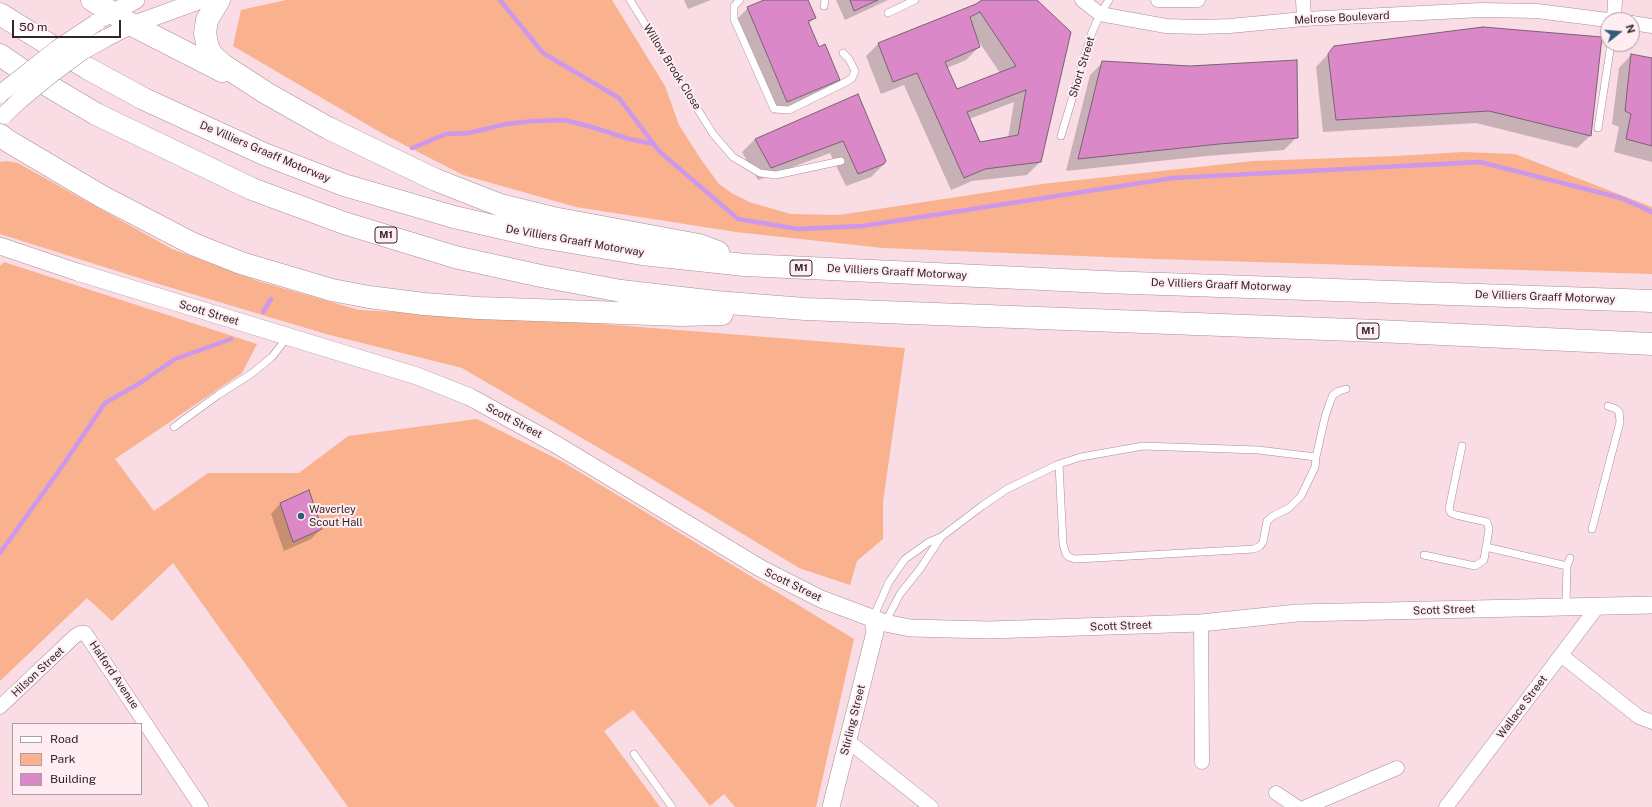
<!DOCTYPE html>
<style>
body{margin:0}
#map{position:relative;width:1652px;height:807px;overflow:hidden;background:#f9dce4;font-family:"Public Sans",sans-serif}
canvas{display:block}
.legend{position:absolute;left:12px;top:723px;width:130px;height:72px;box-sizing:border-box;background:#ffedf2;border:1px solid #ad9da2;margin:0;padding:5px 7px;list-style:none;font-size:12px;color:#312629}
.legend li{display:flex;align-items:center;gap:8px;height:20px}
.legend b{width:20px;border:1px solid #ad9da2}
.north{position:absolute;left:1600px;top:12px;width:40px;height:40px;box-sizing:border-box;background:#ffedf2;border:1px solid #ad9da2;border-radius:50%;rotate:73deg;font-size:11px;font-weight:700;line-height:16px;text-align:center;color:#312629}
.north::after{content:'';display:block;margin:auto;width:14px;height:18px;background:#2f5e7d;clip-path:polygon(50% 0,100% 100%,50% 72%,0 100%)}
.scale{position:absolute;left:12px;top:20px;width:109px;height:18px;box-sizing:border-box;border:2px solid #312629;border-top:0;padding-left:5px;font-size:12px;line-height:14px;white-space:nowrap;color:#312629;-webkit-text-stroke:3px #ffedf2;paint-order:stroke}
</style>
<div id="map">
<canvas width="1652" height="807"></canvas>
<ul class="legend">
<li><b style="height:5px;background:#fff"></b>Road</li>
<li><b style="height:11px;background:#fab28e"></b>Park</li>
<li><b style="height:11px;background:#db88c8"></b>Building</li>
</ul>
<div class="north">N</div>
<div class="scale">50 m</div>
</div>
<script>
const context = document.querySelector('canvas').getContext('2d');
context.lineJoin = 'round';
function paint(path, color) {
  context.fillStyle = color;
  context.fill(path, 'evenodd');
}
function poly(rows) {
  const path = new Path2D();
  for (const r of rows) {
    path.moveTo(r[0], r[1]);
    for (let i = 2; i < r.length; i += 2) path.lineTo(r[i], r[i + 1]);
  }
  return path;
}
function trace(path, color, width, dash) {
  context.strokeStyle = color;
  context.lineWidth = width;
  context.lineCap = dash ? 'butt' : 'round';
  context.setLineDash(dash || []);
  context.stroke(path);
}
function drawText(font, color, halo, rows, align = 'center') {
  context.font = font + ' "Public Sans",sans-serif';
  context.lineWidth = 4;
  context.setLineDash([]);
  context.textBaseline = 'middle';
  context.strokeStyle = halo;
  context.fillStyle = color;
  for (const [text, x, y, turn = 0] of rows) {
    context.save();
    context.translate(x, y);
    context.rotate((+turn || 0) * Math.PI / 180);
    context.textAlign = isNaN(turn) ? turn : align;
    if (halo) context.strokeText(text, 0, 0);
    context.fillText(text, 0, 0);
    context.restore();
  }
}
paint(poly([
 [286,0,612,0,665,86,679,125,702,161,719,184,733,194,752,203,791,214,839,215,1042,184,1253,161,1396,156,1464,152,1515,154,1652,207,1652,274,1155,259,883,248,736,232,576,207,463,175,385,135,233,46,241,10],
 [7,161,18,163,172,249,261,282,359,310,577,322,905,348,883,502,883,539,857,561,850,585,799,568,647,476,462,368,326,334,142,279,0,234,0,162],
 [4,262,257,344,242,373,115,459,154,511,208,473,299,473,348,436,477,419,563,462,854,639,816,807,735,807,724,794,710,806,633,710,604,731,660,807,348,807,173,563,112,621,87,598,0,681,0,266]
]), '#fab28e');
paint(poly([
 [684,0,711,0,688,9],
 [767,0,807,0,815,18,808,24,818,48,839,80,826,92,774,114,735,21,748,8],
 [836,0,888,0,845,20],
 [984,0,1035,0,1040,162,1027,175,972,181,951,190,904,85,881,94,866,56,879,43,977,5],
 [977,39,1000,73,957,90,947,68,966,60,979,47],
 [1014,102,1008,138,979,143,969,119],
 [1335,47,1590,136,1577,148,1476,123,1323,132,1316,67],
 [1631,55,1652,59,1652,162,1614,152,1619,127,1612,124,1619,68],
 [1103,62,1297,137,1284,150,1206,156,1066,171,1090,75],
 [858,96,884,164,871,177,846,186,830,153,758,180,742,152,755,139],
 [309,491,321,529,311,539,284,551,271,514,280,504]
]), '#0003');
trace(poly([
 [500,0,543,53,619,98,659,151,738,219,798,229,863,226,1173,178,1480,162,1621,198,1652,212],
 [412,148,446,134,469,133,506,124,534,121,565,120,595,128,629,139,654,144],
 [263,312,271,299],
 [0,553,61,468,105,403,140,383,175,359,231,339]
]), '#cc98ec', 4.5);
const building = poly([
 [764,0,808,0,816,18,808,21,819,47,825,44,840,80,787,102,747,7,764,0],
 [850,0,878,0,854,11,850,0],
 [982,0,1037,0,1071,32,1041,162,985,169,964,178,917,73,893,82,878,43,976,4,982,0],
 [980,12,1016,66,957,89,945,62,980,47,970,17,980,12],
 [1026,90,1018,135,980,142,967,112,1026,90],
 [1483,27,1602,37,1591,136,1489,111,1336,120,1328,54,1334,46,1483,27],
 [1631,54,1652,58,1652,146,1626,139,1631,114,1625,111,1631,54],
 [1297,60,1298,138,1219,144,1078,159,1102,61,1190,66,1297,60],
 [858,94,886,161,884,164,858,174,843,141,771,168,755,139,858,94],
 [309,490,322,529,293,542,280,503,309,490]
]);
paint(building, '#db88c8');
trace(building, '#766371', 1);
const service = poly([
 [630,0,713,134,733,157,760,173,776,175,841,161],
 [740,0,734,6,734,19,774,109,789,110,846,82,852,78,855,71,849,59,843,53],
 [824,6,825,0],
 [888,13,915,0],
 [1598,128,1611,44],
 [1061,136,1091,35,1100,14,1109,0],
 [174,427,218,395,251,374,272,357,288,336],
 [1316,457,1325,417,1330,402,1333,395,1339,391,1346,389],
 [1592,529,1620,422,1619,412,1616,409,1608,406],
 [1486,547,1567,566],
 [1424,555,1475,566,1484,560,1489,529,1487,522,1456,515,1451,513,1449,509,1462,446],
 [1566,606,1567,566,1570,558],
 [873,618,889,582,905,559,929,542,941,537,982,506,1007,489,1059,464,1081,457,1143,446,1258,450,1316,457,1315,467,1301,496,1289,508,1273,516,1267,521,1263,542,1260,546,1254,549,1096,558,1075,559,1069,557,1066,554,1063,544,1059,464],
 [885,623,900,594,920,569,941,537],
 [634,754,672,807]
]);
const minor = poly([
 [1082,0,1100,14,1166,26,1200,27,1230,26,1304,19,1481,10,1537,11,1608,20],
 [1158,0,1198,0],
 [1303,0,1304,19],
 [1614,20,1615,0],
 [1632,23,1652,26],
 [1201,623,1202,762],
 [1561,655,1639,717,1652,722],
 [0,707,75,636,80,633,85,633,201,807],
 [848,741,931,807],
 [1276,793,1297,807],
 [1306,807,1397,768],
 [1446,807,1598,606]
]);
const tertiary = poly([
 [103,18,136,0],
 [106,38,132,25,201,0],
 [0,246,77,272,417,376,470,397,557,445,760,568,821,599,885,623,910,628,989,630,1201,623,1297,613,1652,605],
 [831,807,875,632,873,618]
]);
const motorway = poly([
 [92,0,132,25,222,71],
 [219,0,207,20,205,33,208,48,213,56,223,65,266,93,328,128,436,180,500,205,553,218,699,245,718,252],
 [0,14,87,68,144,99,264,154,344,185,454,217,541,237,642,254,745,265,1105,282,1652,301],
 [0,55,25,72,96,114,252,189,344,223,455,257,541,276,621,291,716,302,805,309,1378,331,1652,344],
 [0,135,8,141,101,196,193,244,241,263,332,290,369,297,424,304,478,308,681,315,722,314]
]);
trace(service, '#a88e95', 8);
trace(minor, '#a88e95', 15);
trace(tertiary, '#a88e95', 18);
trace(motorway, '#a88e95', 23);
trace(service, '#fff', 7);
trace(minor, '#fff', 14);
trace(tertiary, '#fff', 17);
trace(motorway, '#fff', 22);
const tertiaryBridge = poly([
 [0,94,57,49,96,23],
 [4,115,20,100,53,73,83,51,106,38]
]);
trace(tertiaryBridge, '#a88e95', 18, []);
trace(tertiaryBridge, '#fff', 17);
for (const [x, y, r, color] of [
 [301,516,4,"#2f5e7d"]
]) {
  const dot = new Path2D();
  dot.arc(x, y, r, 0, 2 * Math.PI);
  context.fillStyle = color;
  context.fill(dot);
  trace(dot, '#ffedf2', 1.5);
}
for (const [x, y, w] of [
 [386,235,22],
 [801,268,22],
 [1368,331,22]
]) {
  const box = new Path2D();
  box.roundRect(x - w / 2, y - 8, w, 16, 3);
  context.fillStyle = '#ffedf2';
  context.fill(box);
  trace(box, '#312629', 1);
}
drawText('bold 10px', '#312629', null, [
 ["M1",386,235],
 ["M1",801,268],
 ["M1",1368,331]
]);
drawText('11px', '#312629', '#ffedf2', [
 ["Melrose Boulevard",1342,18,-3],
 ["Willow Brook Close",672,67,58],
 ["Short Street",1082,67,-73],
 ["De Villiers Graaff Motorway",265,152,23],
 ["De Villiers Graaff Motorway",575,241,10],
 ["De Villiers Graaff Motorway",897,272,3],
 ["De Villiers Graaff Motorway",1221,285,2],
 ["De Villiers Graaff Motorway",1545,297,2],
 ["Scott Street",209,313,17],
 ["Scott Street",514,421,28],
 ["Scott Street",793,585,26],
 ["Scott Street",1444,610,-2],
 ["Scott Street",1121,626,-2],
 ["Hilson Street",38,672,-43],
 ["Halford Avenue",114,675,56],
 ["Wallace Street",1522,707,-53],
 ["Stirling Street",853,720,-76]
]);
drawText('11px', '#312629', '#ffedf2', [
 ["Waverley",309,510],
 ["Scout Hall",309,523]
], 'left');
</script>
